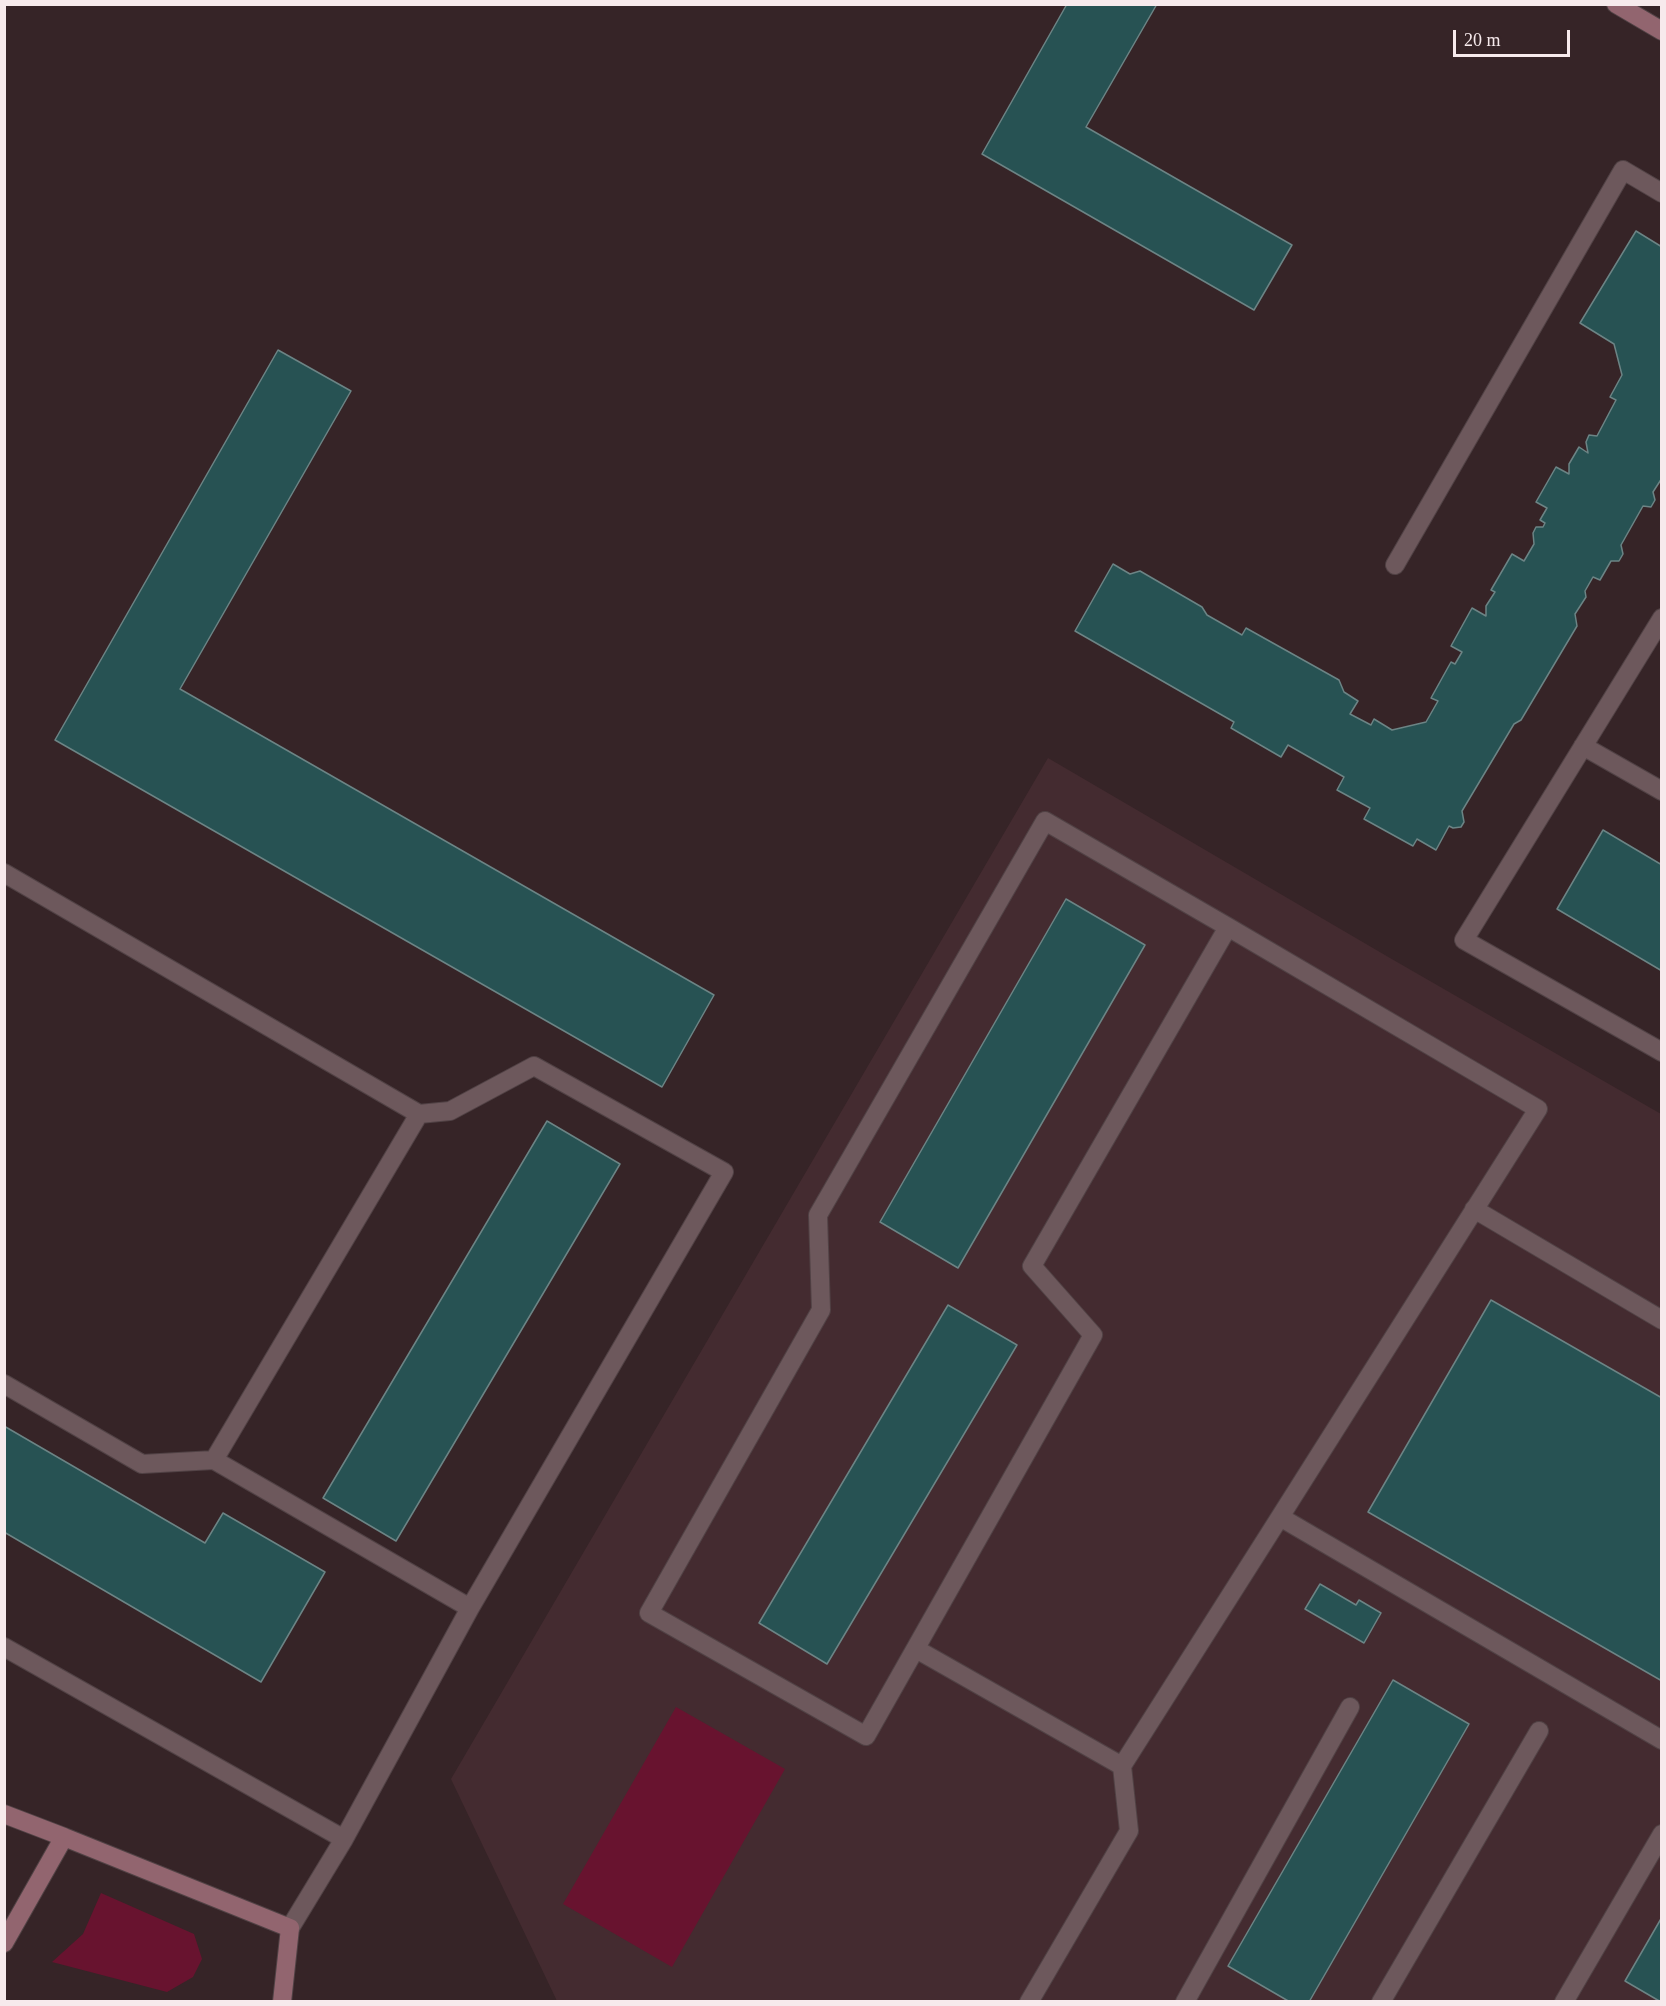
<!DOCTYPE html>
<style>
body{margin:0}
#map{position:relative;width:1666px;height:2006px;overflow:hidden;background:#362427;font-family:"Times New Roman",serif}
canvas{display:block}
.frame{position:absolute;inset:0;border:6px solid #f7eaec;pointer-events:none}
.scale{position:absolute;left:1453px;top:30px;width:117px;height:27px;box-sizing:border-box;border:3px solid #f7eaec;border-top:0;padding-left:8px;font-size:18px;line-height:21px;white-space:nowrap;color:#f7eaec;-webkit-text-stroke:4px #362427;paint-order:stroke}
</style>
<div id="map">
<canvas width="1666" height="2006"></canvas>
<div class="frame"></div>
<div class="scale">20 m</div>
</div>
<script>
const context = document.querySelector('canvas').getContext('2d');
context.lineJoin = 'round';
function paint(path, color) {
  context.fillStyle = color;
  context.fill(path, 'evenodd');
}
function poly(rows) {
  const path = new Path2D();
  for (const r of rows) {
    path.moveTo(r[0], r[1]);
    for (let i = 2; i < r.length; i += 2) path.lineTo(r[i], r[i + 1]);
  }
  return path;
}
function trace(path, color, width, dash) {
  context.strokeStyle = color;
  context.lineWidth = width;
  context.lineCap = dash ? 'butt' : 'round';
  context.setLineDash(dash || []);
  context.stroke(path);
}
paint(poly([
 [1048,758,1390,958,1661,1114,1661,2001,557,2001,451,1779]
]), '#442b30');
paint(poly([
 [676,1707,785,1769,672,1967,563,1904],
 [101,1893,194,1934,202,1959,193,1977,167,1992,52,1962,83,1934]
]), '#68132f');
const building = poly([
 [1067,4,1157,4,1086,127,1292,245,1254,310,982,154,1067,4],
 [1636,231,1662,247,1662,478,1653,492,1655,500,1651,507,1643,506,1621,545,1623,554,1619,561,1611,561,1600,580,1593,577,1585,591,1586,597,1575,614,1577,626,1521,720,1514,724,1462,811,1464,822,1461,827,1453,828,1449,826,1436,850,1417,839,1413,846,1364,819,1370,808,1337,790,1344,777,1288,745,1281,757,1231,728,1234,722,1075,631,1113,564,1130,574,1140,571,1202,607,1207,615,1242,635,1246,628,1339,680,1344,692,1358,701,1350,714,1371,725,1374,719,1392,730,1426,722,1438,701,1431,698,1451,662,1455,664,1462,652,1451,646,1472,608,1486,616,1486,606,1495,592,1491,590,1512,554,1524,561,1534,544,1533,533,1536,527,1543,527,1545,523,1540,520,1547,508,1536,502,1556,467,1569,474,1569,464,1579,447,1588,453,1586,442,1589,435,1597,436,1616,400,1610,397,1622,375,1614,344,1580,323,1636,231],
 [278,350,351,391,180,689,714,995,662,1087,55,740,278,350],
 [1603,830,1662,865,1662,971,1557,909,1603,830],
 [1066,899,1145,945,958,1268,880,1222,1066,899],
 [547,1121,620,1164,396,1541,323,1498,547,1121],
 [1491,1300,1662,1398,1662,1681,1368,1512,1491,1300],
 [948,1305,1017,1345,827,1664,759,1623,948,1305],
 [4,1426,205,1543,223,1513,325,1572,261,1682,4,1532,4,1426],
 [1320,1584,1356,1605,1359,1600,1381,1613,1364,1643,1305,1609,1320,1584],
 [1393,1680,1469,1724,1309,2002,1290,2002,1228,1966,1393,1680],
 [1662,1917,1662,2002,1661,2002,1625,1981,1662,1917]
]);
paint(building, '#275253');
trace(building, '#6c8485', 1.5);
const lane = poly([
 [1395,565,1623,170,1662,193],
 [1662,618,1464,940,1662,1052],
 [1583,746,1662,791],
 [4,873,419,1114,450,1111,534,1066,724,1172,470,1608,344,1839,290,1928],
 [1228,927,1032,1266,1093,1335,866,1736,649,1613,821,1310,818,1215,1045,821,1228,927,1538,1109,1280,1517,1662,1740],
 [1474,1209,1662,1320],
 [4,1384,142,1464,214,1460,470,1608],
 [214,1460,419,1114],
 [4,1647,344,1839],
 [916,1649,1122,1766],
 [1029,2002,1129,1831,1122,1766,1280,1517],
 [1185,2002,1350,1707],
 [1381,2002,1539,1731],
 [1564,2002,1662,1834]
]);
const secondary = poly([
 [1616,4,1662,31],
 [4,1814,64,1837],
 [4,1943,64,1837,290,1928,282,2002]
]);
trace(lane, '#514245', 20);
trace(secondary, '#514245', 20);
trace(lane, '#6d585c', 18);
trace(secondary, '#92656f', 18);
</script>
